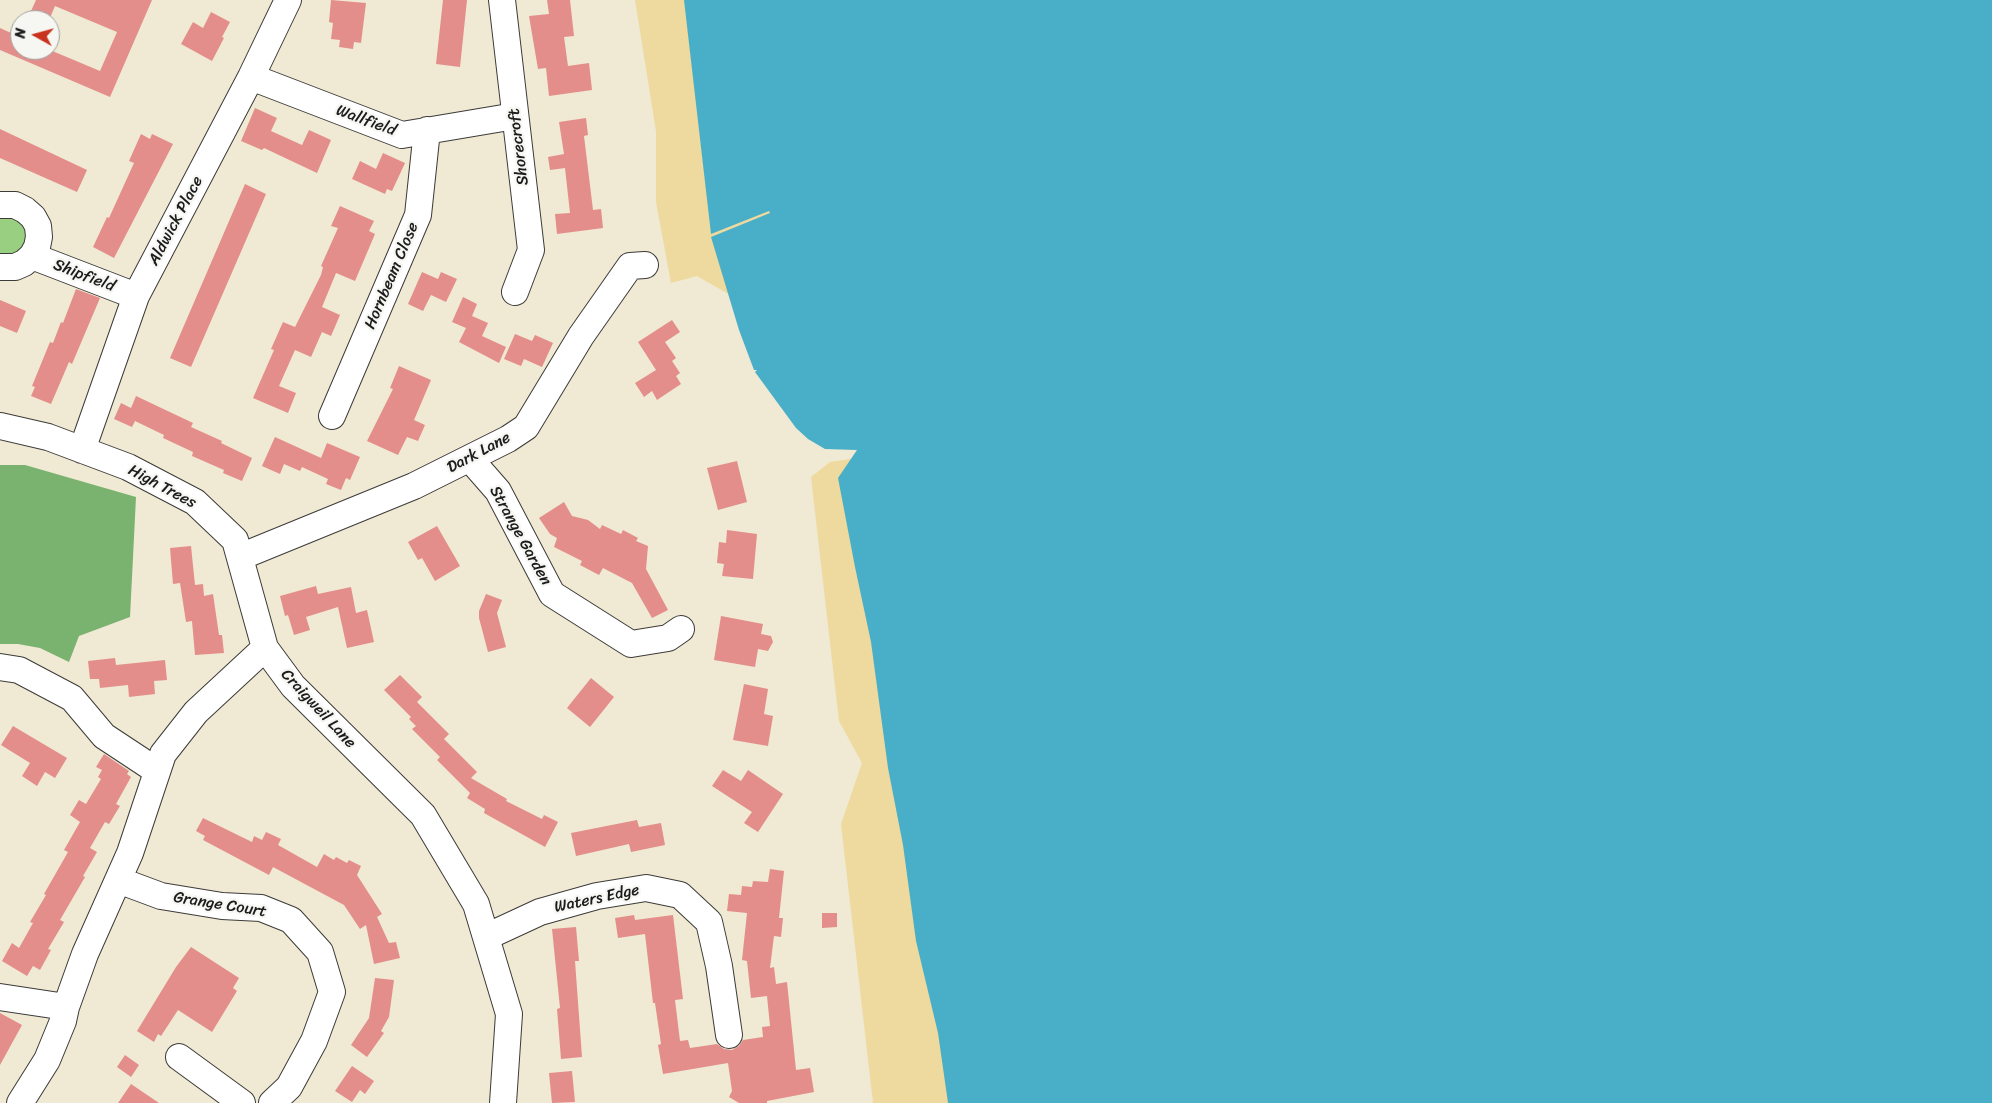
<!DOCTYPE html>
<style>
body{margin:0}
#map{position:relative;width:1992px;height:1103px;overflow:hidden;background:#f0e9d4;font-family:Sriracha,sans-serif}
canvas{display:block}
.north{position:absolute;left:10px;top:10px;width:50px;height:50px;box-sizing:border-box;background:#f6f6f2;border:1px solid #9f9f9c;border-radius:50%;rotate:277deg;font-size:14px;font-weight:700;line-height:20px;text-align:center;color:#1c1c1c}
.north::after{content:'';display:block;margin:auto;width:18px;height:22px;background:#c8321e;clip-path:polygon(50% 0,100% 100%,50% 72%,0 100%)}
</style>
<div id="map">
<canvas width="1992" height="1103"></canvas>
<div class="north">N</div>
</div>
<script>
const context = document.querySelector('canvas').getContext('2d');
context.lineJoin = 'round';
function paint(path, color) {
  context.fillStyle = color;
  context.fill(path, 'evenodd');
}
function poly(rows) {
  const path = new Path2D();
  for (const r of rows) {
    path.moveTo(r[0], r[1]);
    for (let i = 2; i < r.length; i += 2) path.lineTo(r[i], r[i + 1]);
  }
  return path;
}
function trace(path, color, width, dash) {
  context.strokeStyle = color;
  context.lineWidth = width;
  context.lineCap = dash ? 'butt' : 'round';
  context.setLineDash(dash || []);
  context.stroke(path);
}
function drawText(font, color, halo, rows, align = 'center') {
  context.font = font + ' Sriracha,sans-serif';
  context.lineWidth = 4.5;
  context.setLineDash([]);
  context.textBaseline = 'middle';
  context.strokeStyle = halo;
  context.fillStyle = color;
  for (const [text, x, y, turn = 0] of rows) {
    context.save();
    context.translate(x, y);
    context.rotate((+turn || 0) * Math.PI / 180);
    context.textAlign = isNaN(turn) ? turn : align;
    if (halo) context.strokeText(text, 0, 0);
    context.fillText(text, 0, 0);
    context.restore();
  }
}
paint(poly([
 [0,210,23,215,31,247,0,262]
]), '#98cf81');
paint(poly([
 [0,465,25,465,136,497,130,617,79,636,69,662,40,648,18,644,0,644]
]), '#7ab26f');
paint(poly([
 [635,0,804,0,1028,1103,873,1103,841,824,862,763,839,721,811,477,830,462,891,453,737,299,697,276,671,283,656,202,656,131]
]), '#eeda9e');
paint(poly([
 [684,0,1992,0,1992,1103,948,1103,938,1033,916,941,903,845,888,768,871,642,855,567,838,478,857,450,825,449,808,439,796,428,755,372,757,370,754,370,739,330,711,237,770,213,769,211,711,234]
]), '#49afc8');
paint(poly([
 [36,0,152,0,110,97,0,50,0,28,20,37,20,50,50,50,100,71,117,32,55,6,49,20,27,20],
 [331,0,366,3,361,43,354,42,353,49,339,47,340,40,331,39,333,23,329,22],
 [443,0,467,0,460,67,436,64],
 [547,0,570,0,574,36,564,37,568,66,589,63,592,90,549,96,546,68,538,69,529,16,549,14],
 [211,12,230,22,222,37,224,38,212,61,181,44,193,22,203,28],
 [255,108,277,118,271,131,302,145,309,130,331,140,317,173,264,148,262,150,241,141],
 [586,118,588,135,584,136,593,210,601,209,603,228,557,234,555,214,570,213,565,168,550,170,548,157,564,154,559,122],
 [0,129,87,170,77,192,0,158],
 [141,134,150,139,152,134,173,144,114,258,93,247,107,217,109,218,134,163,129,161],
 [383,153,405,163,392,191,387,189,385,194,352,179,360,161,376,169],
 [245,184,266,194,191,367,170,358],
 [340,206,374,221,369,231,375,234,355,281,336,273,322,307,340,315,331,336,322,332,311,357,295,350,279,386,296,393,288,413,253,398,274,350,271,349,283,322,295,327,321,275,323,267,321,266,338,228,331,226],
 [422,272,438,279,441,272,457,279,446,302,431,295,423,311,408,304],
 [76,289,100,298,72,364,69,362,51,404,31,396,35,387,32,386,50,342,53,343,61,322,63,323],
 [463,297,477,304,472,316,488,323,482,336,506,347,499,363,459,342,466,328,452,322],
 [0,300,26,311,17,333,0,326],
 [672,320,680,332,665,342,676,358,672,361,680,373,676,376,681,384,657,400,652,391,644,397,635,383,656,370,638,342],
 [515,334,532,341,535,335,553,343,542,367,524,359,521,366,504,359],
 [399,366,431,380,414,420,425,425,418,441,407,437,398,455,367,441,393,389,390,388],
 [136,396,193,423,191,427,222,441,221,443,252,458,242,481,223,473,224,470,192,456,193,452,163,438,164,435,135,421,132,427,114,419,121,403,131,408],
 [275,437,321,458,327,443,360,457,350,480,346,478,341,490,326,484,328,479,302,467,300,471,284,464,280,474,262,466],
 [737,461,747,502,718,510,707,468],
 [564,502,572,516,588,520,600,529,602,525,621,534,623,530,638,538,636,541,648,546,646,569,668,610,652,618,632,583,603,568,599,575,580,565,582,561,554,547,557,538,550,534,539,518],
 [437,526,460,566,435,581,422,558,418,560,408,542],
 [727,530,757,534,753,579,722,576,724,564,717,563,719,542,726,543],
 [191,546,195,585,203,584,204,596,213,594,219,635,222,635,224,653,195,655,192,621,186,622,180,583,173,584,170,548],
 [316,586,318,594,351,587,356,613,367,610,374,642,347,648,338,607,306,617,310,630,294,635,288,615,285,616,280,596],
 [486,594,502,600,497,613,506,647,488,652,479,618,479,611],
 [721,616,763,624,761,634,771,636,773,642,768,651,758,649,755,667,714,660],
 [115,658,116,665,165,660,167,680,154,681,155,694,129,697,128,685,100,688,99,679,90,679,88,661],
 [400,675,422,697,417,702,449,734,444,739,477,772,471,778,507,799,506,801,542,819,544,815,558,822,545,847,484,813,485,809,467,798,470,793,437,760,440,757,412,729,416,726,409,719,411,717,384,690],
 [591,678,614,697,590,727,567,708],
 [744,684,768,689,764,714,773,716,768,746,733,740],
 [13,726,67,758,55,778,45,772,37,786,22,776,30,763,1,745],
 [104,754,129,771,127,774,131,777,116,804,120,806,109,824,105,822,90,848,97,852,83,876,85,877,60,920,64,922,48,949,51,950,40,970,33,966,27,976,2,961,12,943,19,948,33,923,30,922,46,895,44,894,68,852,64,850,80,822,70,815,79,800,86,804,101,779,98,777,102,770,96,767],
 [723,770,741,781,748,770,783,794,758,832,744,823,752,812,712,786],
 [203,818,252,842,254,836,262,840,266,832,281,839,278,845,317,867,324,854,334,860,336,857,347,863,349,860,361,866,357,875,382,914,377,917,389,943,396,942,400,958,374,964,366,925,360,929,344,905,273,867,269,875,203,840,205,836,196,831],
 [637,820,639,827,661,823,665,845,631,852,629,844,576,856,571,833],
 [770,869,784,871,779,918,783,918,781,937,774,936,770,968,774,967,776,984,787,982,796,1070,810,1068,814,1092,767,1101,767,1103,739,1103,729,1097,732,1091,728,1063,663,1074,658,1045,661,1044,655,1003,653,1003,645,934,618,938,615,918,634,915,635,920,673,915,683,999,675,1000,680,1041,688,1040,690,1048,717,1044,724,1049,732,1050,739,1046,743,1040,763,1037,762,1027,770,1026,767,996,751,998,747,961,742,960,747,913,727,911,729,894,741,895,742,886,752,887,753,881,768,882],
 [822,913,837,913,837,927,822,928],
 [576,927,579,961,575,961,582,1057,561,1059,557,1009,560,1008,552,929],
 [191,947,239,978,233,988,237,991,212,1032,178,1010,161,1036,158,1034,154,1042,137,1031,176,967],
 [375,978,394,980,389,1017,381,1031,384,1033,367,1057,351,1045,369,1018],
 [0,1013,22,1025,0,1065],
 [125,1055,139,1065,131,1077,117,1067],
 [352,1066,374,1081,365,1094,360,1090,352,1102,335,1091],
 [572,1071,575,1102,552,1103,549,1073],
 [131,1084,159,1103,118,1103]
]), '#e38e8a');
const minor = poly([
 [502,0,531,250,515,292],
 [251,77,402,135,515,116],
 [0,205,15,205,25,210,33,217,38,226,39,237,37,247,32,256,24,263,15,267,0,267],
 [32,256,136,296],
 [332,416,418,215,427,130],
 [0,426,48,437,128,467,195,502,235,540,265,648,293,686,423,815,476,904,509,1014,503,1103],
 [82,450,136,296,251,77,288,0],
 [470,459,498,491,552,594,631,644,668,638,681,629],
 [240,557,414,486,508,439,526,427,581,336,630,266,645,265],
 [0,667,19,670,72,698,104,736,157,771],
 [118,880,161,896,222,906,261,908,291,920,320,952,332,992,314,1041,289,1087,272,1103],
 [486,937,540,912,597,896,646,888,680,895,709,922,719,966,729,1035],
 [0,997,66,1007],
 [179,1057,242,1103],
 [20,1103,47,1060,63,1021,66,1007,85,954,130,853,163,754,196,712,265,648]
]);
trace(minor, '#3c3b38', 28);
trace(minor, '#fff', 26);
drawText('16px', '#1c1c1c', '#f6f6f2', [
 ["Wallfield",366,121,20],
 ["Shorecroft",519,147,-97],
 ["Aldwick Place",176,221,-62],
 ["Shipfield",84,276,21],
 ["Hornbeam Close",392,276,-67],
 ["Dark Lane",479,453,-28],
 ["High Trees",162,487,28],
 ["Strange Garden",520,536,61],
 ["Craigweil Lane",318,709,47],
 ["Waters Edge",597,899,-12],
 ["Grange Court",220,905,9]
]);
</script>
